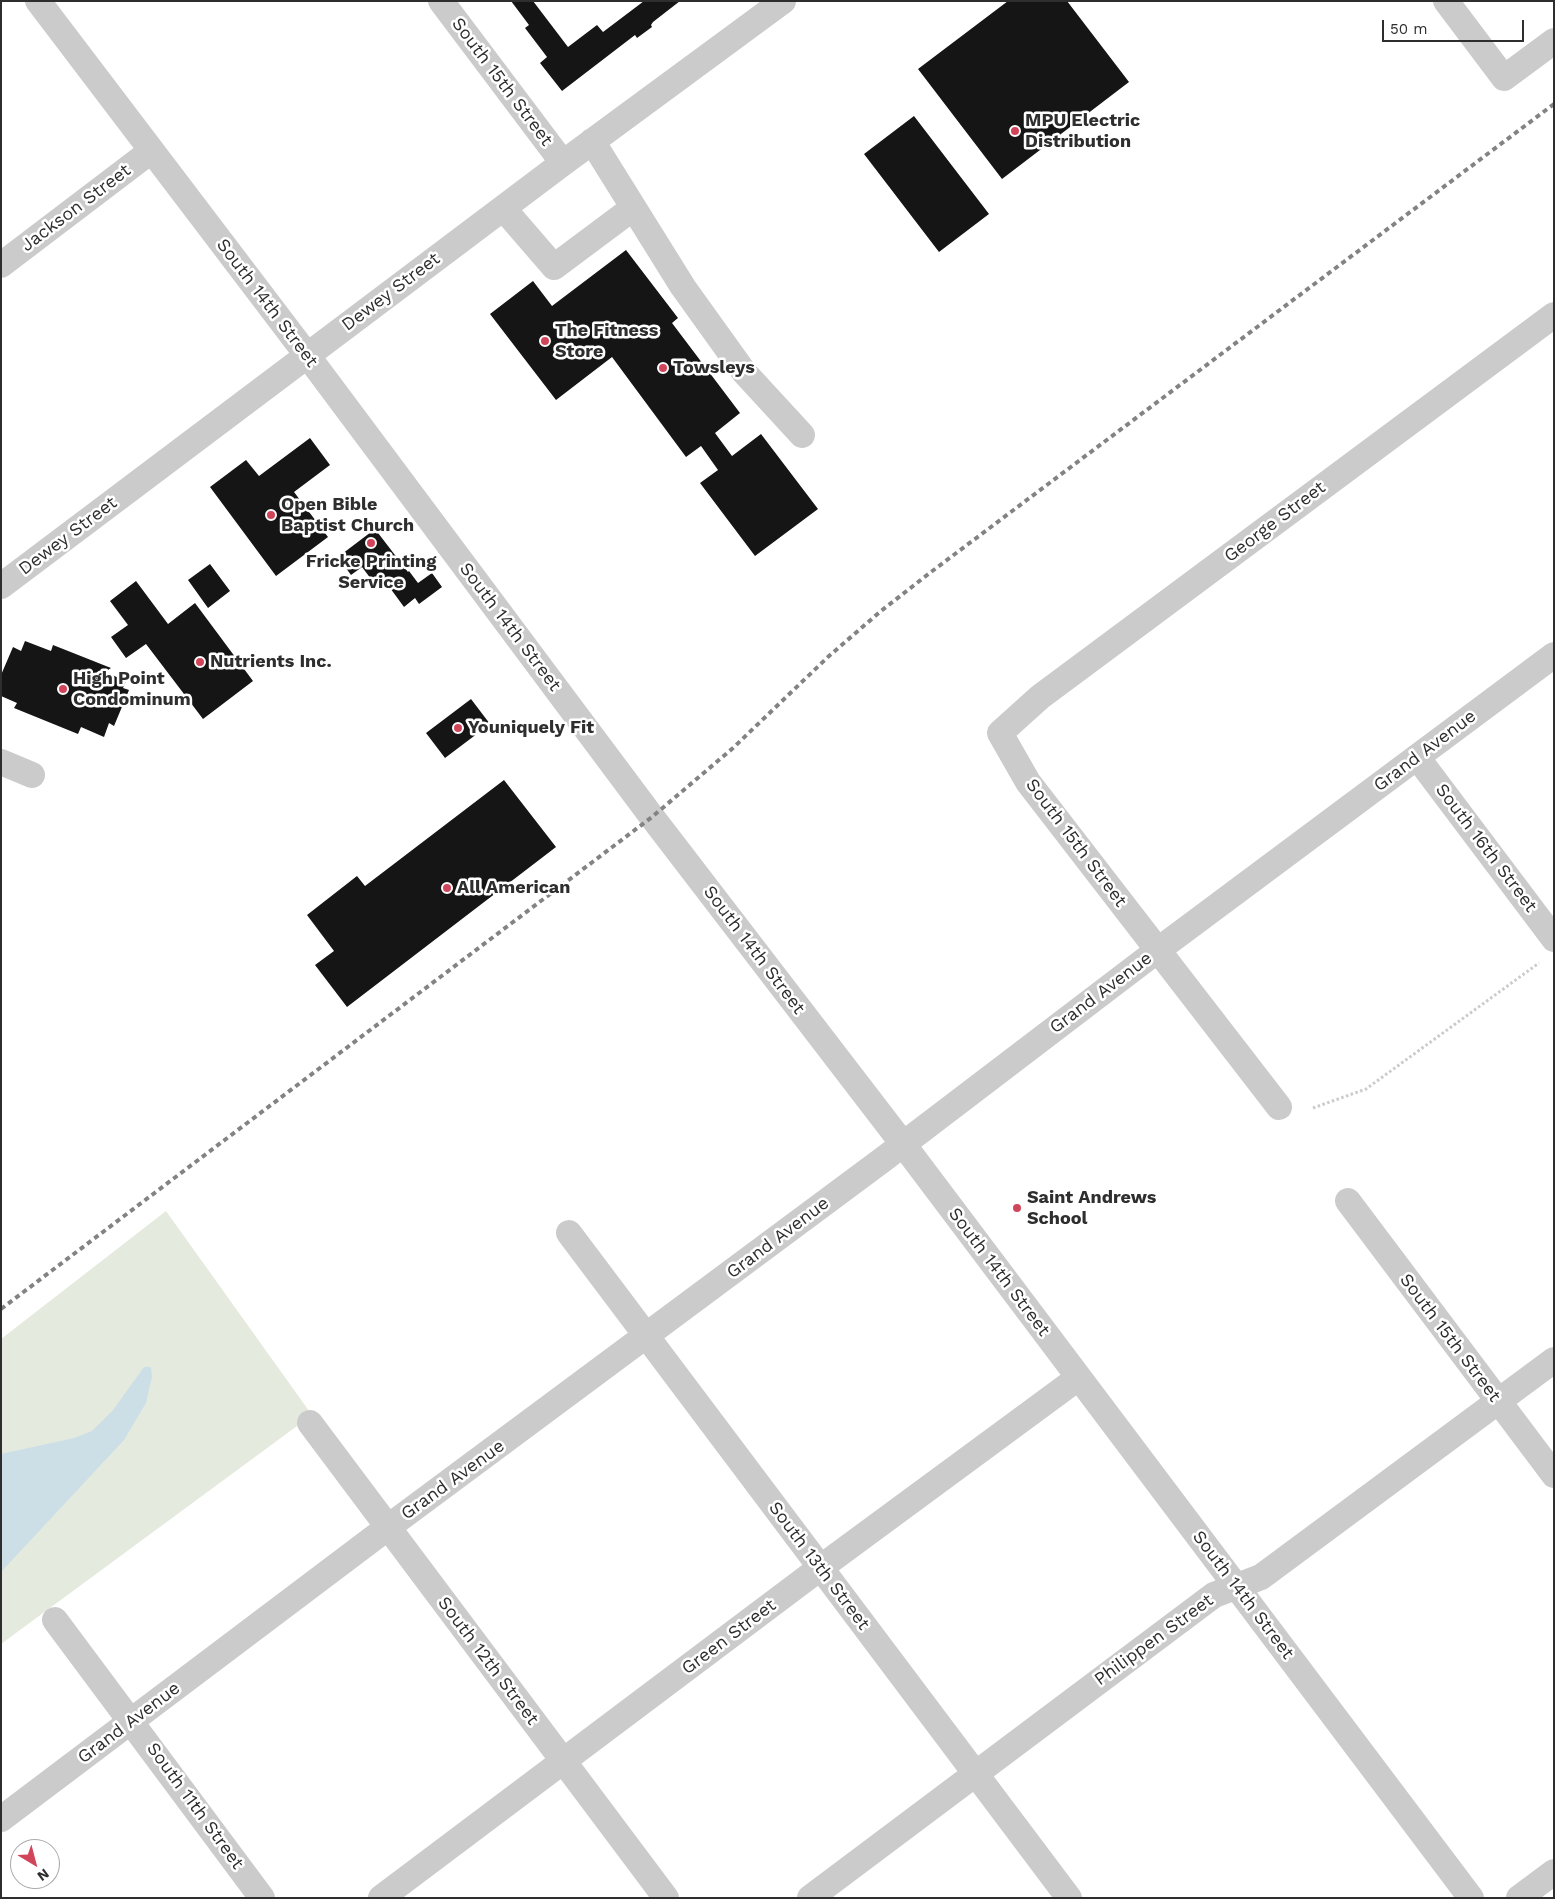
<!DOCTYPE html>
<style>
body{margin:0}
#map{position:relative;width:1555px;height:1899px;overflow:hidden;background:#fff;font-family:"Work Sans",sans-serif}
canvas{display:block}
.frame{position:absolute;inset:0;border:2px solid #2e2e2e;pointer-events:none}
.north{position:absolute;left:10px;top:1839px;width:50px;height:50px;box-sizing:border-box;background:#fff;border:1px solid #ababab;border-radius:50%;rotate:143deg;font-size:14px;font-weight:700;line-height:20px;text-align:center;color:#2e2e2e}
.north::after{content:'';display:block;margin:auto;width:18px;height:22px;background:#d1455b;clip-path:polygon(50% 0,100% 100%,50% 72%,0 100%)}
.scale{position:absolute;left:1382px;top:20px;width:142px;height:22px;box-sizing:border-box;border:2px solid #2e2e2e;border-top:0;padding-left:6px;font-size:15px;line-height:18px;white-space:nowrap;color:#2e2e2e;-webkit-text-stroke:4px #fff;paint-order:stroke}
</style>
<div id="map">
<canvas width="1555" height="1899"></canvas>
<div class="frame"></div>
<div class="north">N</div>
<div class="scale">50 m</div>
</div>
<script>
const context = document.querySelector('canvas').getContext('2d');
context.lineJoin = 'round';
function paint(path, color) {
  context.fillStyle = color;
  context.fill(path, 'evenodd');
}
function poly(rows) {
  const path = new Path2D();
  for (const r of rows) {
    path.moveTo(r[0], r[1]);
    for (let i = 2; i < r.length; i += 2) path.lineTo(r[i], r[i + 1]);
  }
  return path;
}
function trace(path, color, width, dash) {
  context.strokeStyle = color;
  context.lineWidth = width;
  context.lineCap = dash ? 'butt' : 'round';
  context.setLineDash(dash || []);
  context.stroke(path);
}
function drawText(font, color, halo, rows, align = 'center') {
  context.font = font + ' "Work Sans",sans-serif';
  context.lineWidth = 5;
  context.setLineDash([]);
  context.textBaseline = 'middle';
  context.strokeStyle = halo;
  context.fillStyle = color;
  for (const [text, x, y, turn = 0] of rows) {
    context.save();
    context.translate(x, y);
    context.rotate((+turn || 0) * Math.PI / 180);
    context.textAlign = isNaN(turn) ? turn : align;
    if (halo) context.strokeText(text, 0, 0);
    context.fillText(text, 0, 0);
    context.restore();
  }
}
paint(poly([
 [166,1211,312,1415,1,1644,1,1339]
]), '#e5eade');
paint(poly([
 [144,1367,151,1367,152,1377,146,1403,124,1440,1,1572,1,1454,74,1438,92,1431,113,1410]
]), '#ccdfe7');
paint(poly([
 [511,1,533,1,568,47,597,25,603,32,644,1,680,1,653,22,651,25,652,27,637,38,635,35,562,91,540,63,547,57,525,28,529,25],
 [1008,1,1067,1,1129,82,1002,179,918,69],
 [914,116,989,214,939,252,864,154],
 [626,250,678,318,672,323,740,413,715,433,732,456,761,434,818,509,755,556,700,483,718,470,701,446,686,457,612,357,556,400,490,314,533,281,552,306],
 [310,438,330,465,294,492,328,537,276,576,210,487,246,460,259,476],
 [375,529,408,572,409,571,418,583,432,573,442,587,419,604,415,598,404,607,382,577,374,583,362,567,351,575,338,557],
 [210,564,230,591,208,608,188,580],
 [136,581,168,624,195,603,253,681,203,719,146,644,126,658,111,637,128,625,110,601],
 [25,641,51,651,53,645,111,668,105,672,126,681,123,688,129,690,114,726,109,723,104,737,81,727,78,734,14,708,17,703,1,696,1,675,13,647,21,651],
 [471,699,490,724,445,758,426,733],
 [504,780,556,847,347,1007,315,965,334,951,307,915,357,876,365,886]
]), '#151515');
trace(poly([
 [1313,1108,1366,1089,1539,963]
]), '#cbcbcb', 3, [2.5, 2.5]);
trace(poly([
 [38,1,307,355,652,817,903,1144,1471,1898],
 [441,1,563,163],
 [1446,1,1504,78,1554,41],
 [592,141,683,287,744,372,802,435],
 [503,208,554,267,633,208],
 [1,265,151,151],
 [1,586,563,163,783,1],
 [1417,757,1554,939],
 [1,762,32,775],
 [1279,1107,1028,782,1000,733,1040,697,1554,315],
 [1348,1201,1554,1475],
 [569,1233,1069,1898],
 [310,1423,666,1898],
 [55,1620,262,1898],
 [1,1819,387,1528,885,1158,1158,950,1554,655],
 [381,1898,820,1568,1078,1378],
 [810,1898,1214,1595,1261,1577,1554,1360],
 [1519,1898,1554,1872]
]), '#cbcbcb', 26);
trace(poly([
 [1,1309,652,817,733,748,829,656,881,611,931,572,1554,104]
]), '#838383', 4, [5, 4]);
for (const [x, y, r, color] of [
 [1015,131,5,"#d1455b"],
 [545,341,5,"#d1455b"],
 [663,368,5,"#d1455b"],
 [271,515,5,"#d1455b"],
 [371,543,5,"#d1455b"],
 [200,662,5,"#d1455b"],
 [63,689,5,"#d1455b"],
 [458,728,5,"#d1455b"],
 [447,888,5,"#d1455b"],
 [1017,1208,5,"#d1455b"]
]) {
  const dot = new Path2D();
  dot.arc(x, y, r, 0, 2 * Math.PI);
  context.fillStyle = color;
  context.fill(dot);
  trace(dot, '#fff', 2);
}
drawText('18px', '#2e2e2e', '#fff', [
 ["South 15th Street",502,82,53],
 ["Jackson Street",76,208,-37],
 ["Dewey Street",391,292,-37],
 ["South 14th Street",267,303,53],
 ["George Street",1275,522,-37],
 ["Dewey Street",68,536,-37],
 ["South 14th Street",510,627,53],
 ["Grand Avenue",1425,751,-37],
 ["South 15th Street",1076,843,53],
 ["South 16th Street",1486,848,53],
 ["South 14th Street",754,950,53],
 ["Grand Avenue",1101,993,-37],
 ["Grand Avenue",778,1238,-37],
 ["South 14th Street",999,1272,53],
 ["South 15th Street",1450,1338,53],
 ["Grand Avenue",453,1480,-36],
 ["South 13th Street",819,1566,53],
 ["South 14th Street",1243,1595,53],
 ["Green Street",729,1637,-37],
 ["Philippen Street",1154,1640,-36],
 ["South 12th Street",488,1661,53],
 ["Grand Avenue",129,1723,-37],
 ["South 11th Street",195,1806,54]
]);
drawText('bold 18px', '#2e2e2e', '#fff', [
 ["MPU Electric",1025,121],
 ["Distribution",1025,142],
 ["The Fitness",555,331],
 ["Store",555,352],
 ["Towsleys",673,368],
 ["Open Bible",281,505],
 ["Baptist Church",281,526],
 ["Fricke Printing",371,562,"center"],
 ["Service",371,583,"center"],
 ["Nutrients Inc.",210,662],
 ["High Point",73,679],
 ["Condominum",73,700],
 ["Youniquely Fit",468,728],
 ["All American",457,888],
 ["Saint Andrews",1027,1198],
 ["School",1027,1219]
], 'left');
</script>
